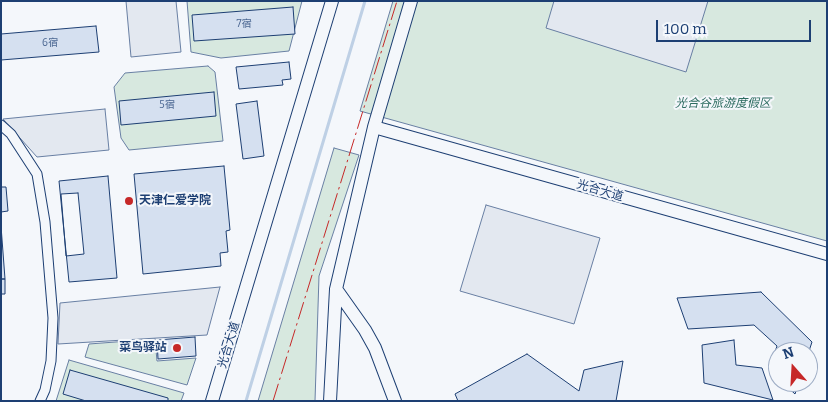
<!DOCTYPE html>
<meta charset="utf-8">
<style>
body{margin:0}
#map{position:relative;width:828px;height:402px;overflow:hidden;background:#f4f7fb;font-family:Bitter,serif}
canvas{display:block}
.frame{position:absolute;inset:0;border:2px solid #1d3f73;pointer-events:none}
.north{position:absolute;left:768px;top:342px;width:50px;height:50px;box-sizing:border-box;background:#f4f7fb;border:1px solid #9eadc5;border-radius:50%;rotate:341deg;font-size:14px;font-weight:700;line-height:20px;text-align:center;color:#1d3f73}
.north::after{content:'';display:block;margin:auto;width:18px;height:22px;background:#c62828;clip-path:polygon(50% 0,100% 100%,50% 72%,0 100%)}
.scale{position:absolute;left:656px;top:20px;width:155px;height:22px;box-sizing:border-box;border:2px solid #1d3f73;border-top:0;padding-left:6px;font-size:15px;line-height:18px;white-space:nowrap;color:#1d3f73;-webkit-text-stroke:4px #f4f7fb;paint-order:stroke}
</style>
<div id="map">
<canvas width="828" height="402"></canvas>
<div class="frame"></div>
<div class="north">N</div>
<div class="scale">100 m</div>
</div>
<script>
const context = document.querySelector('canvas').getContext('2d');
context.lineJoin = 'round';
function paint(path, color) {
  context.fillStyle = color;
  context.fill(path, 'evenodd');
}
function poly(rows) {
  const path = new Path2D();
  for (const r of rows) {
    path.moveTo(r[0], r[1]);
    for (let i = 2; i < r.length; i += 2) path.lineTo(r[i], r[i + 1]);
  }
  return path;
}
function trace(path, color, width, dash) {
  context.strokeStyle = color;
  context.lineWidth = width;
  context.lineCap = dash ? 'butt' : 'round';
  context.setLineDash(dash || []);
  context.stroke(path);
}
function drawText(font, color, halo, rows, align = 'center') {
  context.font = font + ' Bitter,"Noto Sans SC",serif';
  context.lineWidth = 4;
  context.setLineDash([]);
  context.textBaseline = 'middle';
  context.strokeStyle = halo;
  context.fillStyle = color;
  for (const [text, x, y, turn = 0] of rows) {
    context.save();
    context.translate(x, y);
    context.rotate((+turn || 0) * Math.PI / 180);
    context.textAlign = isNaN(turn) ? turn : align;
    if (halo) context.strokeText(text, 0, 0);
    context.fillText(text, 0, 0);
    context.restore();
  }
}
const green = poly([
 [187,1,302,1,289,51,221,58,191,52,187,1],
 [393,1,827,1,827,241,360,111,393,1],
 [208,66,215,72,223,141,129,150,121,138,114,87,125,73,208,66],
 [334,148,359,155,319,276,315,401,258,401,334,148],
 [155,339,157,361,196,358,187,385,85,357,89,344,155,339],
 [69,360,184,393,181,401,56,401,69,360]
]);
paint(green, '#d7e8df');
trace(green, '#687fa3', 1);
const parking = poly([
 [126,1,176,1,181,52,131,57,126,1],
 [554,1,708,1,686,72,546,28,554,1],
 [105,109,109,150,37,157,3,119,105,109],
 [486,205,600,238,574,324,460,291,486,205],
 [220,287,207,335,58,344,60,303,220,287]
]);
paint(parking, '#e3e8f0');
trace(parking, '#687fa3', 1);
trace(poly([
 [246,401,365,1]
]), '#bed0e5', 3);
const building = poly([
 [293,7,295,34,194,41,192,15,293,7],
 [96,26,99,52,1,60,1,34,96,26],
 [289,62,291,79,282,80,283,85,239,89,236,67,289,62],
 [214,92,216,116,121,125,119,101,214,92],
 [257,101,264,156,243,159,236,104,257,101],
 [224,166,230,230,226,231,228,252,220,253,221,266,143,274,134,174,224,166],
 [108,176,117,278,69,282,59,181,108,176],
 [1,187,6,187,8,211,1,212,1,226,1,187],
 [78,193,84,254,66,256,61,194,78,193],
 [1,226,5,279,1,279,1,226],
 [1,279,5,279,5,294,1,294,1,279],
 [761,292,812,342,808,354,808,352,778,352,778,378,769,369,777,346,754,325,688,329,677,298,761,292],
 [195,337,196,356,158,359,157,340,195,337],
 [734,340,736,365,762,368,773,400,704,383,702,345,734,340],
 [527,354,579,391,584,370,623,361,616,401,458,401,455,394,527,354],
 [70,370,168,398,168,401,86,401,63,394,70,370],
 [782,382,799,382,795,394,782,382]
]);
paint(building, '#d5e0f0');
trace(building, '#1d3f73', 1);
const street = poly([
 [1,125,11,134,37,174,45,222,53,318,51,361,45,390,40,401]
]);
const secondary = poly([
 [374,127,827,254],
 [336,289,365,330,375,348,395,401],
 [212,401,332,1],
 [330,401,336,289,374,127,411,1]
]);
trace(street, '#1d3f73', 11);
trace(secondary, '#1d3f73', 14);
trace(street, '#f4f7fb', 9);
trace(secondary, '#f4f7fb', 12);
trace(poly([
 [273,401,397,1]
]), '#c62828', 1, [18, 4, 2.5, 4]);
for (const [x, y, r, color] of [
 [129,201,5,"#c62828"],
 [177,348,5,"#c62828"]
]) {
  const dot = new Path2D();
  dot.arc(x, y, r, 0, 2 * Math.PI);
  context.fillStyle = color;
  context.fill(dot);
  trace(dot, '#f4f7fb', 2);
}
drawText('10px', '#4b6792', null, [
 ["7宿",244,24],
 ["6宿",50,43],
 ["5宿",167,105]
]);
drawText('italic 12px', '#2c6c60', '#f4f7fb', [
 ["光合谷旅游度假区",723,104]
]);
drawText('12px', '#1d3f73', '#f4f7fb', [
 ["光合大道",600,191,16],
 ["光合大道",229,345,-73]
]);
drawText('bold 12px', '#1d3f73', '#f4f7fb', [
 ["天津仁爱学院",139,201],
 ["菜鸟驿站",167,348,"right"]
], 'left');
</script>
